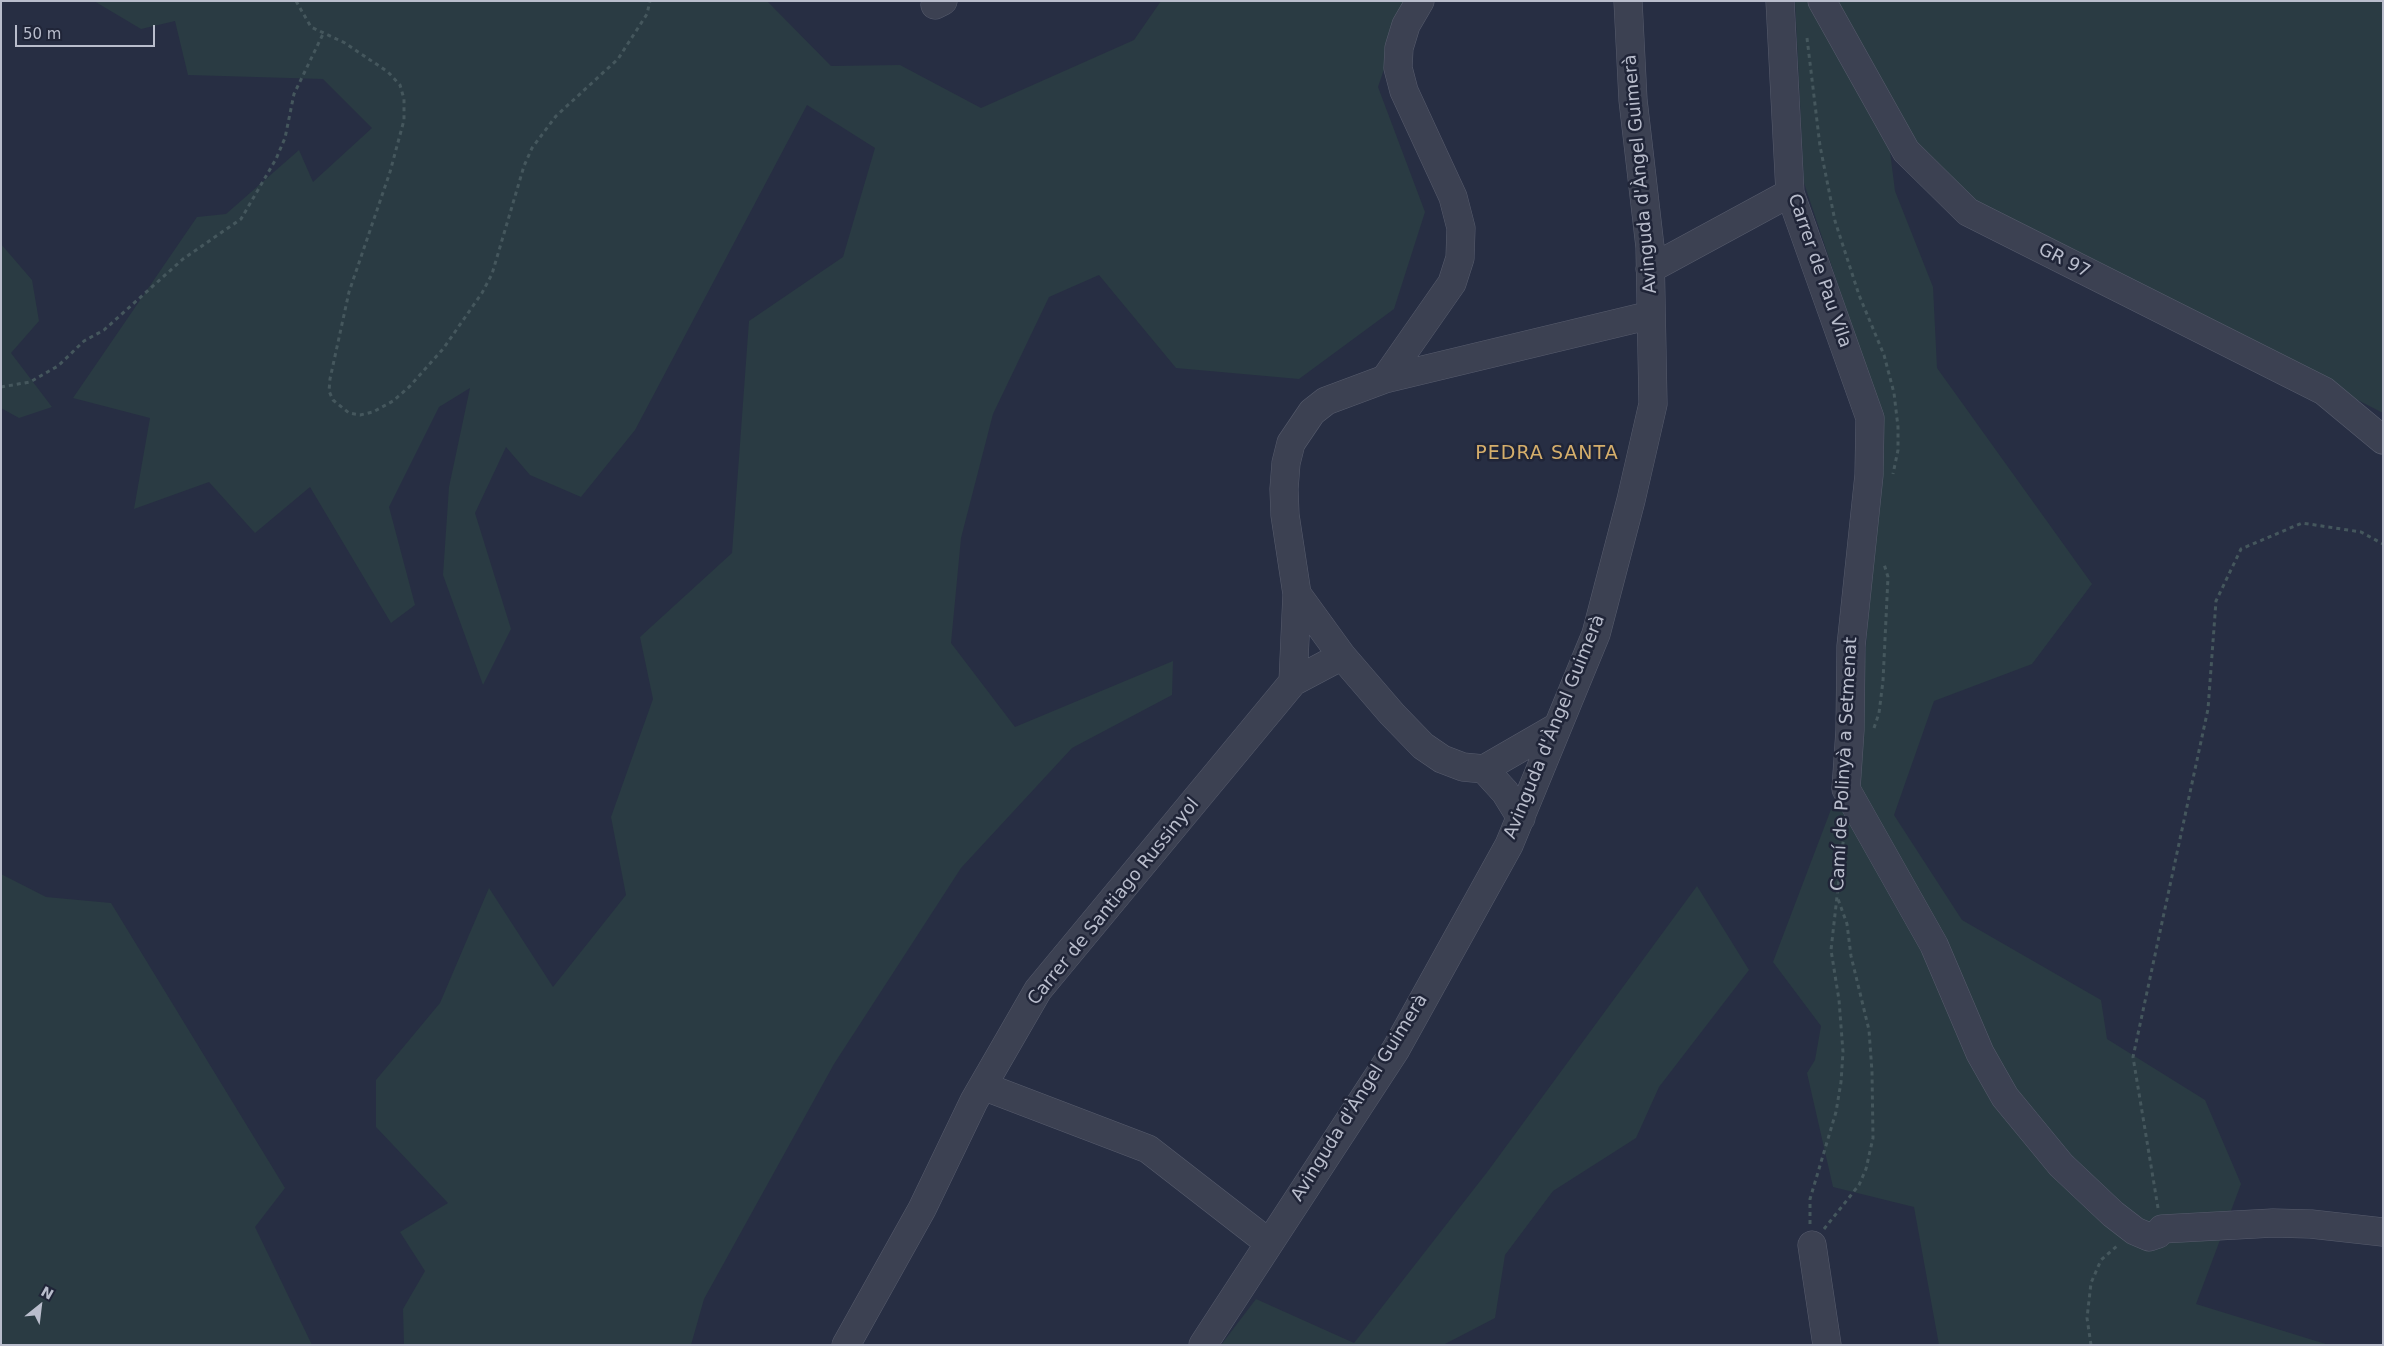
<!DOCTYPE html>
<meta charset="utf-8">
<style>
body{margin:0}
#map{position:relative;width:2384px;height:1346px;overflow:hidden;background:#272e43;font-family:"DejaVu Sans",sans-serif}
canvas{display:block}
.frame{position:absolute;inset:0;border:2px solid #b9bdcc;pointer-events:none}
.north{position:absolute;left:15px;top:1281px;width:50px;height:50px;-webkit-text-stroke:4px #202538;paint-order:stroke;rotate:29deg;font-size:14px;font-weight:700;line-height:20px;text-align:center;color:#b9bdcc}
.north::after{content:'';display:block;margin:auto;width:18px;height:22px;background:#b9bdcc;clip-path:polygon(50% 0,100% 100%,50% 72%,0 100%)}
.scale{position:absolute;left:15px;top:25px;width:140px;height:22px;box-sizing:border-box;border:2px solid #b9bdcc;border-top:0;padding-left:6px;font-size:15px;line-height:18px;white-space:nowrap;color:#b9bdcc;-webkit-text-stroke:4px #202538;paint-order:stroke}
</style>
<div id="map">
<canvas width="2384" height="1346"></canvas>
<div class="frame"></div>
<div class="north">N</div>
<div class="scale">50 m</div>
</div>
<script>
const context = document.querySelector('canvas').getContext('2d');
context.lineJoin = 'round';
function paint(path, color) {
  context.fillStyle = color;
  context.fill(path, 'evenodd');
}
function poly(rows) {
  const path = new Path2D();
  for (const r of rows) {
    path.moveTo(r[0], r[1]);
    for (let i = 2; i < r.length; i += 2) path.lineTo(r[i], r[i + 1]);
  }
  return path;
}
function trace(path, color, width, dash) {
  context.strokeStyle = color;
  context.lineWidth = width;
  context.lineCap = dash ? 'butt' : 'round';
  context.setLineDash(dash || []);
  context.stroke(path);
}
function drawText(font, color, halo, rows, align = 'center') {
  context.font = font + ' "DejaVu Sans",sans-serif';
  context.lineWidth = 5;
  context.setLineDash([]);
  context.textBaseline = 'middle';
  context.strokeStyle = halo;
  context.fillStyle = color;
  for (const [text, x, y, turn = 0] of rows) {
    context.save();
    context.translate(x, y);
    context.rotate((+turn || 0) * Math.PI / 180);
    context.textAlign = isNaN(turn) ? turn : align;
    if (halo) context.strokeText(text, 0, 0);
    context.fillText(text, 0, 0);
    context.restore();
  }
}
paint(poly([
 [94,1,767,1,831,66,900,65,981,108,1134,40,1161,1,1407,1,1378,87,1425,212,1394,309,1299,379,1176,368,1099,275,1049,297,993,414,961,538,951,643,1015,727,1173,661,1172,695,1072,748,961,868,834,1064,704,1299,691,1345,404,1345,403,1309,425,1271,400,1232,448,1203,376,1127,376,1080,440,1003,489,888,553,987,626,895,611,817,653,699,640,637,732,553,749,321,843,257,875,148,807,105,635,430,581,497,530,475,506,447,475,513,511,629,483,685,443,575,449,487,470,388,439,407,389,507,415,605,391,623,310,487,255,533,209,482,134,509,150,418,73,398,197,217,226,214,299,150,313,182,372,128,323,79,188,75,175,21,141,29],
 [1795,1,2383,1,2383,413,1974,203,1887,128,1895,191,1933,287,1937,368,2092,584,2032,664,1934,701,1894,815,1962,920,2101,1000,2107,1039,2205,1100,2241,1184,2196,1304,2329,1345,1939,1345,1914,1207,1833,1187,1807,1073,1815,1060,1821,1026,1773,962,1860,733,1882,417,1804,183],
 [1,244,32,280,39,321,11,353,52,407,19,418,1,408],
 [1,874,46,897,111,903,285,1188,255,1227,312,1345,1,1345],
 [1697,886,1749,970,1659,1087,1636,1138,1553,1191,1505,1255,1495,1318,1443,1345,1221,1345,1256,1299,1354,1343,1488,1171]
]), '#2a3b43');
const minor = poly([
 [1780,1,1790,193,1870,418,1869,475,1851,646,1850,730,1846,789,1934,945,1980,1053,2005,1097,2061,1165,2113,1214,2135,1231,2149,1237,2158,1234,2162,1229,2273,1223,2311,1224,2383,1232],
 [1822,1,1906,151,1968,212,2324,391,2383,440],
 [935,5,943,1],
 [1650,269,1790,193],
 [1385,379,1452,283,1460,258,1461,228,1453,197,1404,91,1398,68,1399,48,1406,25,1420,1],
 [1297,594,1342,656,1392,714,1423,746,1442,759,1463,767,1484,769,1555,728],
 [1293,682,1297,594,1285,515,1284,489,1286,463,1291,443,1312,412,1326,401,1385,379,1651,315],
 [1484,769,1505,792,1521,818],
 [983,1086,1148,1149,1269,1243],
 [1812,1245,1827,1345],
 [846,1345,922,1209,974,1101,1038,990,1293,682,1342,656],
 [1203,1345,1396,1049,1509,845,1596,634,1631,500,1653,404,1650,247,1633,100,1628,1]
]);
trace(minor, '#575c6d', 29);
trace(poly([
 [296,1,311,27,345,43,388,72,400,85,404,99,404,120,390,172,349,292,330,379,329,391,333,400,349,413,360,415,373,412,393,401,409,387,443,349,482,293,492,274,524,166,532,148,556,116,618,59,647,14,650,1],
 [1807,38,1820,146,1835,221,1859,295,1884,355,1894,393,1898,427,1898,450,1893,474],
 [1,387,30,382,58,366,84,341,104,330,183,259,241,219,276,159,285,138,294,94,323,34],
 [1874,728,1879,713,1883,681,1888,577,1884,564],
 [2158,1208,2133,1057,2208,709,2216,601,2241,549,2302,523,2361,532,2383,544],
 [1810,1224,1810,1199,1836,1112,1841,1082,1843,1052,1839,1000,1831,950,1844,834],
 [1824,1229,1859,1185,1866,1169,1873,1138,1872,1072,1869,1030,1851,956,1847,924,1838,899],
 [2091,1345,2087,1318,2091,1283,2101,1260,2117,1246]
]), '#45575d', 3, [4, 4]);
trace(minor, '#3c4152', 28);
drawText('18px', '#b9bdcc', '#202538', [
 ["Avinguda d'Àngel Guimerà",1641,174,-95],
 ["GR 97",2064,261,27],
 ["Carrer de Pau Vila",1819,271,71],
 ["Avinguda d'Àngel Guimerà",1555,727,-68],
 ["Camí de Polinyà a Setmenat",1845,764,-87],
 ["Carrer de Santiago Russinyol",1114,902,-51],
 ["Avinguda d'Àngel Guimerà",1360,1098,-58]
]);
context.letterSpacing = '1px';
drawText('19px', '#d5ae6b', '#202538', [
 ["PEDRA SANTA",1547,454]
]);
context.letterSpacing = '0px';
</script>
